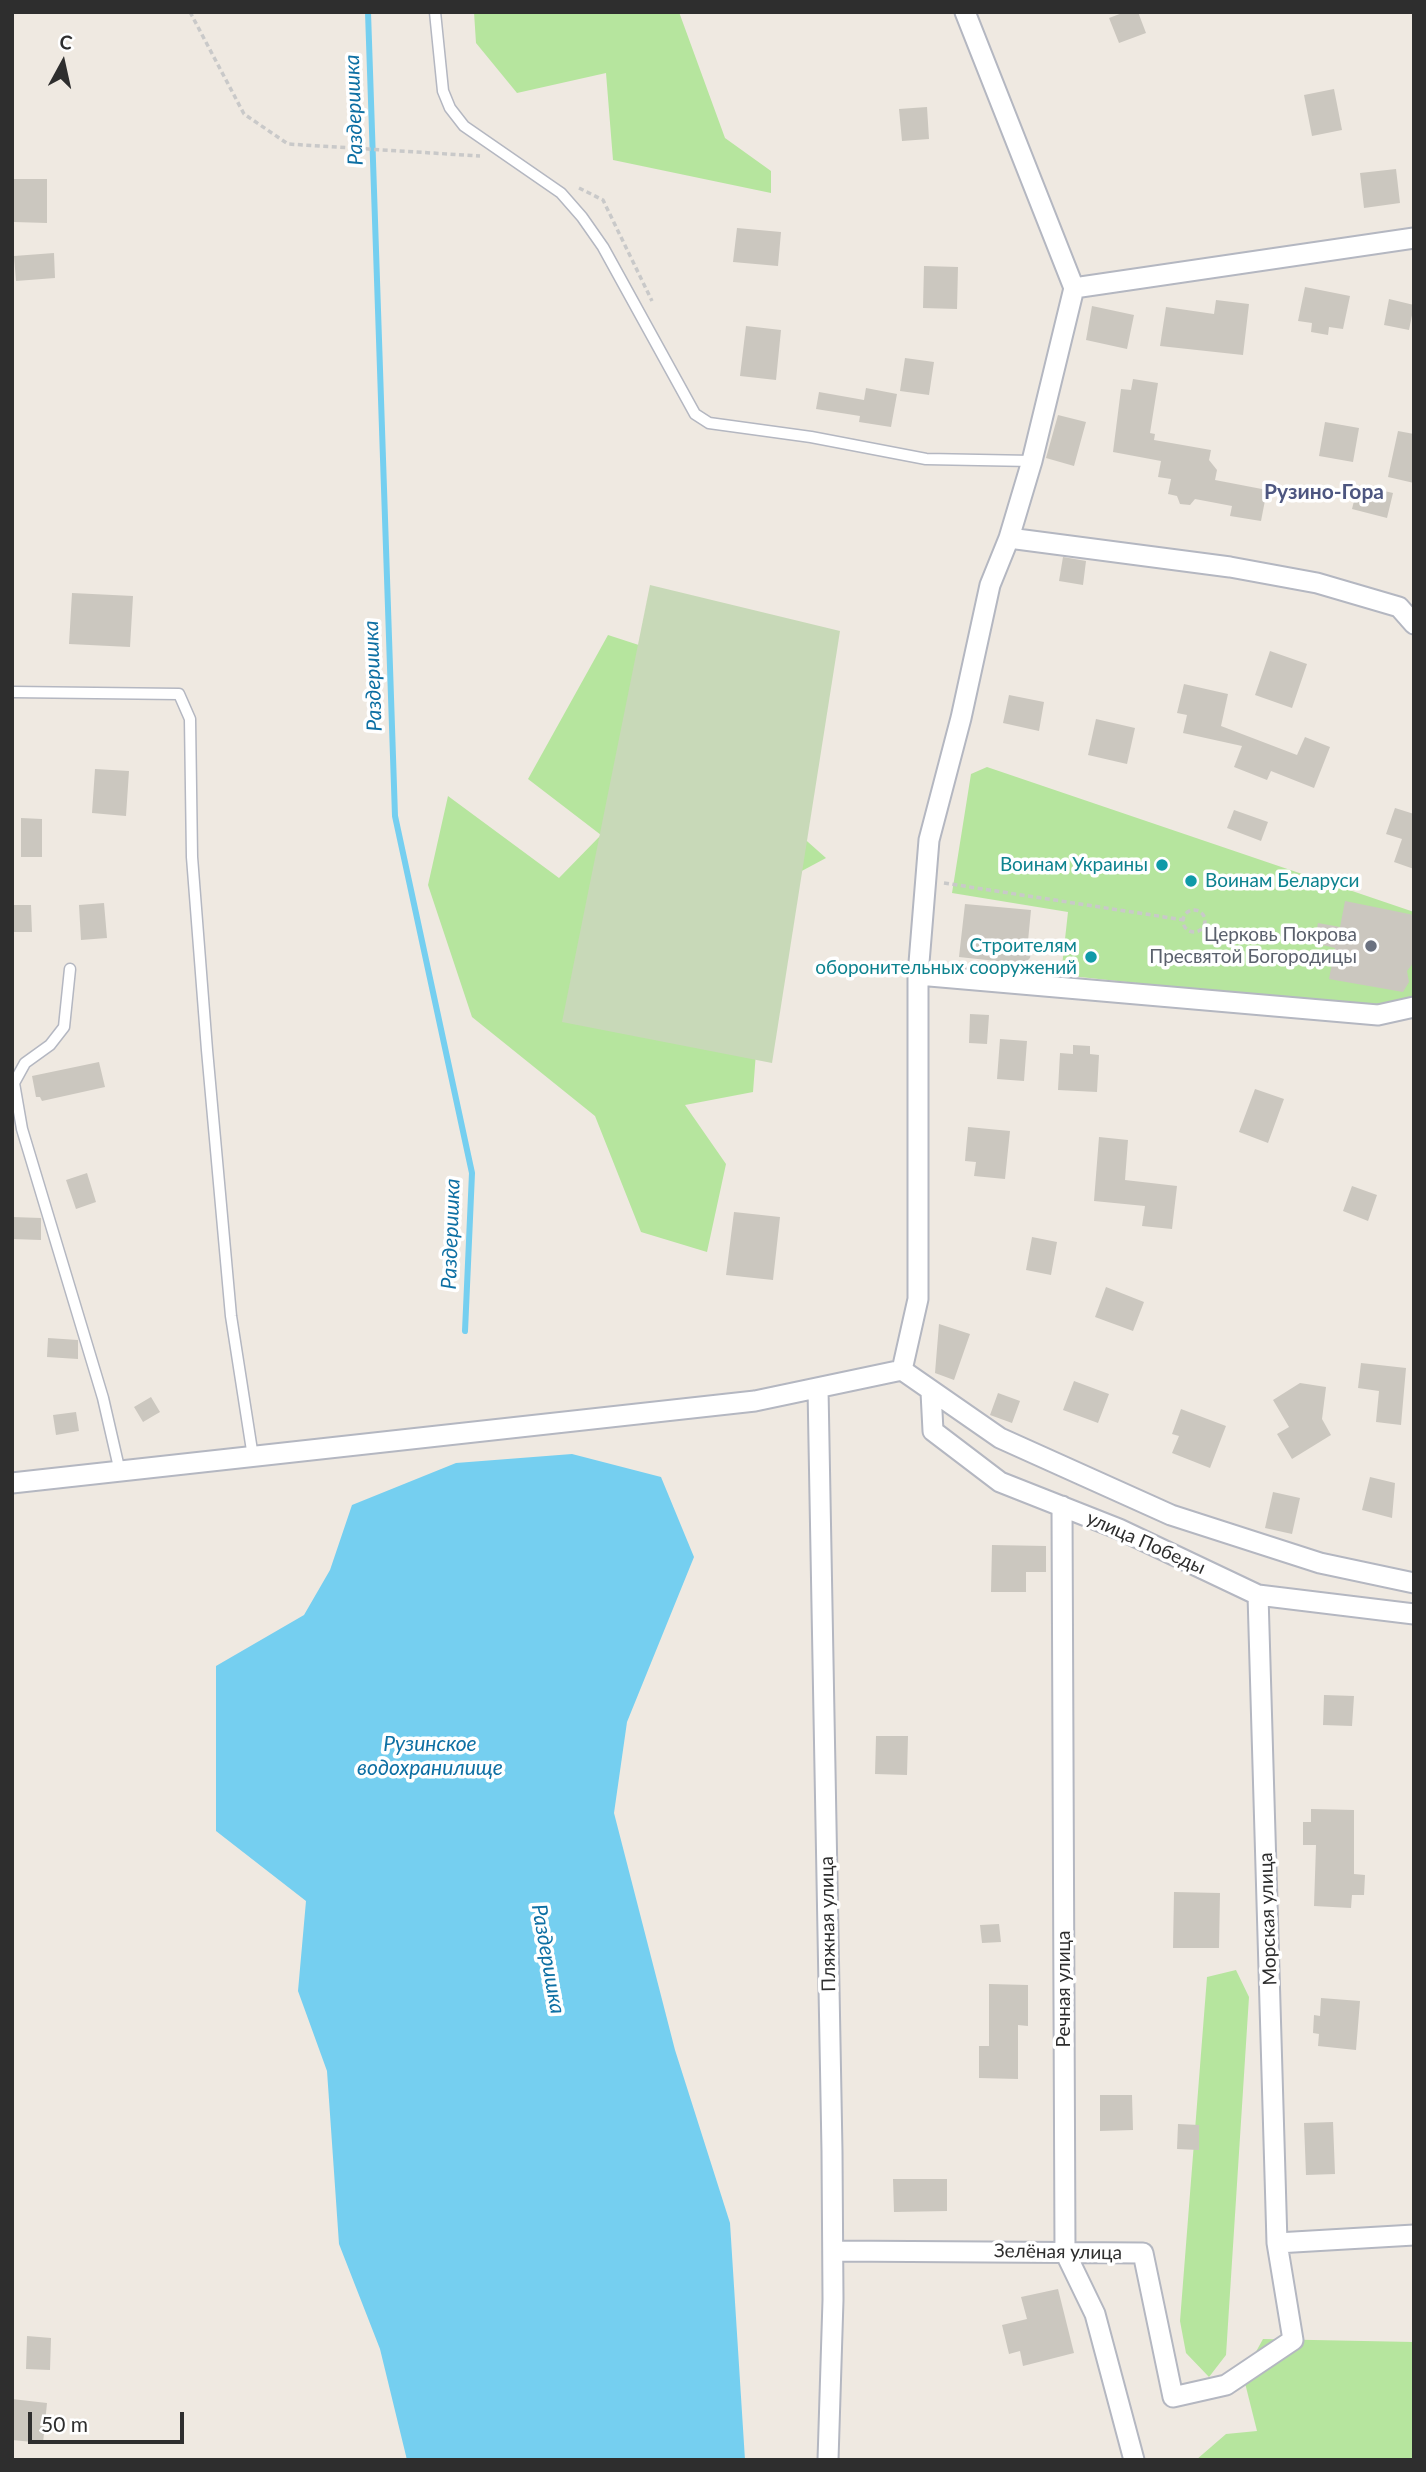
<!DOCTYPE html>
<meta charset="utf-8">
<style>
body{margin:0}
#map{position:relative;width:1426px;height:2472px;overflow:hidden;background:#efe9e1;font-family:Lato,sans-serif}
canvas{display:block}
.frame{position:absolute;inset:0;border:14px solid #2e2e2e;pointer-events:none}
.north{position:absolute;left:28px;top:28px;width:70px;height:70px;-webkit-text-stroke:5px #fff;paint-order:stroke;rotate:8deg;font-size:19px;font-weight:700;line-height:28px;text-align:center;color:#2e2e2e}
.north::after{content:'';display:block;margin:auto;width:24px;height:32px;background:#2e2e2e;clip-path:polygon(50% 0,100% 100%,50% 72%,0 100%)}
.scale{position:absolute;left:28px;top:2412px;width:156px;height:32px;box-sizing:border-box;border:4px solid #2e2e2e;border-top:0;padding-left:9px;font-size:21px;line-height:24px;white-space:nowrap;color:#2e2e2e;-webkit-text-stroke:5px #fff;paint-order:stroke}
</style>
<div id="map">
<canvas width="1426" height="2472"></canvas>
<div class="frame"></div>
<div class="north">С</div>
<div class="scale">50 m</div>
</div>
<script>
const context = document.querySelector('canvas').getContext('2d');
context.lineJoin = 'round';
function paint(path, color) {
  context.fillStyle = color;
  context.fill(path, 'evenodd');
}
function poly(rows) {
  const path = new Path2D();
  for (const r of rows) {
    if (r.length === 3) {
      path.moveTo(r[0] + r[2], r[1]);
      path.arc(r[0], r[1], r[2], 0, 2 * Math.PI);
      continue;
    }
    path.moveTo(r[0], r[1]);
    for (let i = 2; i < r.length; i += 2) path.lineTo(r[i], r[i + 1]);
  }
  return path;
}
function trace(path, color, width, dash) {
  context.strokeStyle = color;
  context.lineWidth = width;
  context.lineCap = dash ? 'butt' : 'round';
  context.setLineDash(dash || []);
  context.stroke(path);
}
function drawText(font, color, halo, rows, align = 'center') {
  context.font = font + ' Lato,sans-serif';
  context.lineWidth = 7;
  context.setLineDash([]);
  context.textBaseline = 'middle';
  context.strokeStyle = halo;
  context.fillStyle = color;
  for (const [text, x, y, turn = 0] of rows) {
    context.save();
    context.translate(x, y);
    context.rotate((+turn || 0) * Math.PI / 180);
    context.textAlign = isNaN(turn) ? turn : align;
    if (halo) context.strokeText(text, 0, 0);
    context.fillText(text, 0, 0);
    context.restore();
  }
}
paint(poly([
 [474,12,679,12,725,138,771,171,771,193,613,160,606,73,517,93,476,43],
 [608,635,817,703,772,810,826,858,699,926,761,986,753,1092,685,1105,726,1164,707,1252,641,1232,595,1116,472,1017,428,885,448,796,559,878,601,835,528,779],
 [987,767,1414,912,1414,999,1381,1009,1061,975,1068,912,952,893,971,774],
 [1236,1970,1249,1997,1226,2355,1209,2377,1186,2353,1180,2321,1207,1977],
 [1263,2339,1414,2342,1414,2460,1196,2460,1226,2434,1257,2431,1243,2375]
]), '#b6e59e');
paint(poly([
 [650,585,840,631,772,1063,562,1022]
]), '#c8d9b8');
paint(poly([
 [572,1454,661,1477,694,1557,627,1722,614,1813,675,2050,730,2223,745,2460,407,2460,380,2349,339,2244,327,2071,298,1991,306,1901,216,1831,216,1666,304,1615,330,1570,352,1505,456,1463]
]), '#75cff0');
trace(poly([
 [368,12,395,816,472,1173,465,1331]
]), '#75cff0', 6);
paint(poly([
 [1125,12,1138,12,1146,33,1119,43,1109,18],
 [1334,89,1342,130,1312,136,1304,95],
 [927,107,929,139,902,141,899,109],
 [1396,169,1400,203,1364,208,1360,173],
 [14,179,47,179,47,223,14,222],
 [737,228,781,232,778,266,733,262],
 [54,253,55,278,16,281,14,256],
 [924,266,958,267,957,309,923,308],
 [1305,287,1350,296,1343,329,1329,327,1328,335,1311,332,1312,323,1298,321],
 [1389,299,1414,305,1409,330,1384,325],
 [1216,300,1249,304,1243,355,1160,346,1166,307,1214,314],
 [1092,306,1134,315,1127,349,1086,340],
 [746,326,781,330,776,380,740,376],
 [905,358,934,362,929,395,900,391],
 [1133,379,1158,383,1150,433,1155,434,1154,440,1211,450,1209,460,1217,470,1215,480,1267,490,1261,521,1230,516,1232,506,1195,499,1190,505,1180,504,1177,496,1168,494,1171,479,1158,477,1161,461,1113,452,1121,389,1131,390],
 [866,388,897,394,891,427,859,422,860,416,816,409,819,392,864,400],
 [1058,415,1086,422,1074,466,1046,458],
 [1325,422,1359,428,1353,462,1319,456],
 [1398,431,1414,434,1414,483,1388,477],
 [1358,485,1393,493,1387,518,1352,509],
 [1063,557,1086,561,1083,585,1059,581],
 [72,593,133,596,130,647,69,644],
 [1270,651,1307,664,1292,708,1255,695],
 [1184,684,1228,694,1221,726,1297,755,1305,737,1330,747,1314,788,1271,771,1267,780,1234,767,1242,746,1183,733,1187,715,1177,713],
 [1009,695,1044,702,1039,731,1003,723],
 [1096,719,1135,728,1127,764,1088,755],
 [95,769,129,771,126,816,92,813],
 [1395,808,1414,814,1414,869,1394,862,1402,839,1386,834],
 [1234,810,1268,822,1261,841,1227,828],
 [21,818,42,819,42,857,21,857],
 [1345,901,1414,915,1414,962,1407,971,1409,982,1403,992,1329,979,1335,948,1314,943,1318,923,1340,927],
 [104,903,107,938,81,940,79,905],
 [965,904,1031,910,1028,941,1032,945,1030,958,1024,964,959,957],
 [12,905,31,905,32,932,12,932],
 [970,1014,989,1015,987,1044,969,1043],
 [1000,1039,1027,1041,1024,1081,997,1079],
 [1073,1045,1090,1046,1090,1054,1099,1055,1097,1092,1058,1090,1060,1053,1073,1054],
 [99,1062,105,1087,42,1101,40,1097,36,1097,32,1076],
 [1255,1089,1284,1099,1268,1143,1239,1132],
 [968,1127,1010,1131,1005,1179,974,1176,976,1162,965,1161],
 [1099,1137,1128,1140,1125,1180,1177,1186,1172,1229,1142,1226,1145,1206,1094,1201],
 [87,1173,96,1202,76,1209,66,1180],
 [1352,1186,1377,1195,1368,1221,1343,1211],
 [734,1212,780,1217,773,1280,726,1275],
 [12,1217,41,1218,41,1240,12,1239],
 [1032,1237,1057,1242,1051,1275,1026,1270],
 [1106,1287,1144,1302,1133,1331,1095,1317],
 [939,1324,970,1334,954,1380,935,1373],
 [48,1338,78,1340,78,1359,47,1357],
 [1361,1363,1406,1368,1401,1425,1376,1422,1379,1391,1358,1388],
 [1074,1381,1109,1394,1098,1423,1063,1410],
 [1300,1383,1326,1387,1322,1419,1331,1435,1292,1459,1277,1434,1289,1427,1273,1400],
 [998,1393,1020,1401,1012,1423,990,1415],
 [151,1397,160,1412,143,1422,134,1407],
 [1181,1409,1226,1426,1210,1468,1172,1453,1179,1436,1172,1434],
 [76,1412,79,1431,56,1435,53,1415],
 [1370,1477,1395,1483,1392,1518,1362,1510],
 [1273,1492,1300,1498,1292,1534,1265,1528],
 [992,1545,1046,1546,1046,1572,1026,1572,1026,1592,991,1592],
 [1324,1695,1354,1696,1352,1726,1323,1725],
 [876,1736,908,1736,907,1775,875,1774],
 [1311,1809,1354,1810,1354,1874,1365,1875,1364,1895,1352,1895,1351,1908,1314,1906,1316,1845,1303,1845,1303,1822,1311,1822],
 [1174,1892,1220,1893,1219,1948,1173,1948],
 [999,1924,1001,1942,982,1943,980,1925],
 [989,1984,1028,1985,1028,2026,1018,2025,1018,2079,979,2078,979,2046,989,2046],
 [1321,1998,1360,2001,1356,2050,1318,2046,1319,2034,1313,2033,1314,2015,1320,2016],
 [1100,2095,1132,2095,1133,2130,1100,2131],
 [1333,2122,1335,2174,1306,2175,1304,2123],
 [1178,2124,1199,2125,1199,2150,1177,2149],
 [893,2179,947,2179,947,2211,894,2212],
 [1058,2289,1074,2353,1023,2366,1020,2351,1009,2354,1002,2325,1027,2319,1021,2297],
 [27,2336,51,2338,50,2370,26,2369],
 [12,2399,47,2403,43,2443,12,2440]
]), '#cbc7bf');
const service = poly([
 [435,12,443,91,450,108,464,126,561,193,582,217,603,247,695,414,709,423,811,437,926,459,1032,461],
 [12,692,179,694,190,719,192,857,207,1050,231,1316,253,1457],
 [70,969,64,1027,50,1045,25,1063,14,1083,22,1129,103,1398,120,1472]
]);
const minor = poly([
 [965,12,1074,288,1032,461,1009,538,1230,567,1317,583,1399,607,1414,624],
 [1074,288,1414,238],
 [918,975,1378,1015,1414,1007],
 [902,1370,918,1299,918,975,929,840,961,718,990,585,1009,538],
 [818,1388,832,2151,833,2300,828,2460],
 [931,1392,933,1431,1000,1482,1119,1529,1258,1595,1414,1614],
 [12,1483,755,1401,902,1370,1000,1438,1171,1515,1320,1563,1414,1583],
 [1062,1506,1065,2252,1095,2314,1134,2460],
 [1258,1595,1277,2243],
 [833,2251,1143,2253,1173,2397,1226,2385,1293,2340,1277,2243,1414,2235]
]);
trace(service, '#b4b7c1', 13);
trace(minor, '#b4b7c1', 23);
trace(poly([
 [190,12,244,114,288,144,480,156],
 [579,188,603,200,652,301],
 [944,883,1184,920],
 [1194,921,11]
]), '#c9c9c9', 3.5, [5, 3.5]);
trace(service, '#fff', 10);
trace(minor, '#fff', 19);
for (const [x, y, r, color] of [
 [1162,865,7,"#0f9aa8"],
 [1191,881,7,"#0f9aa8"],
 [1371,946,7,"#6b7280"],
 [1091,957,7,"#0f9aa8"]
]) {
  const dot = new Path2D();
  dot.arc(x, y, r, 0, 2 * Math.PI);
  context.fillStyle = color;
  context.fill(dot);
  trace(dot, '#fff', 2.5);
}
drawText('19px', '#0d838f', '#fff', [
 ["Воинам Украины",1148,865],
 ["Воинам Беларуси",1205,881,"left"],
 ["Строителям",1077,946],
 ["оборонительных сооружений",1077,968]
], 'right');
drawText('19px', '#5b616d', '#fff', [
 ["Церковь Покрова",1357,935],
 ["Пресвятой Богородицы",1357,957]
], 'right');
drawText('19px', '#2e2e2e', '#fff', [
 ["улица Победы",1146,1543,24],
 ["Морская улица",1268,1919,-92],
 ["Пляжная улица",828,1924,-91],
 ["Речная улица",1064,1989,-90],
 ["Зелёная улица",1058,2252,1]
]);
drawText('italic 21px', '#0d6fa3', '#fff', [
 ["Раздеришка",354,110,-92],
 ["Раздеришка",373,676,-92],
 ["Раздеришка",451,1234,-88],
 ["Рузинское",430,1744],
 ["водохранилище",430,1768],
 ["Раздеришка",548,1959,80]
]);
drawText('bold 21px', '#4d5680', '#fff', [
 ["Рузино-Гора",1324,492]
]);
</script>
